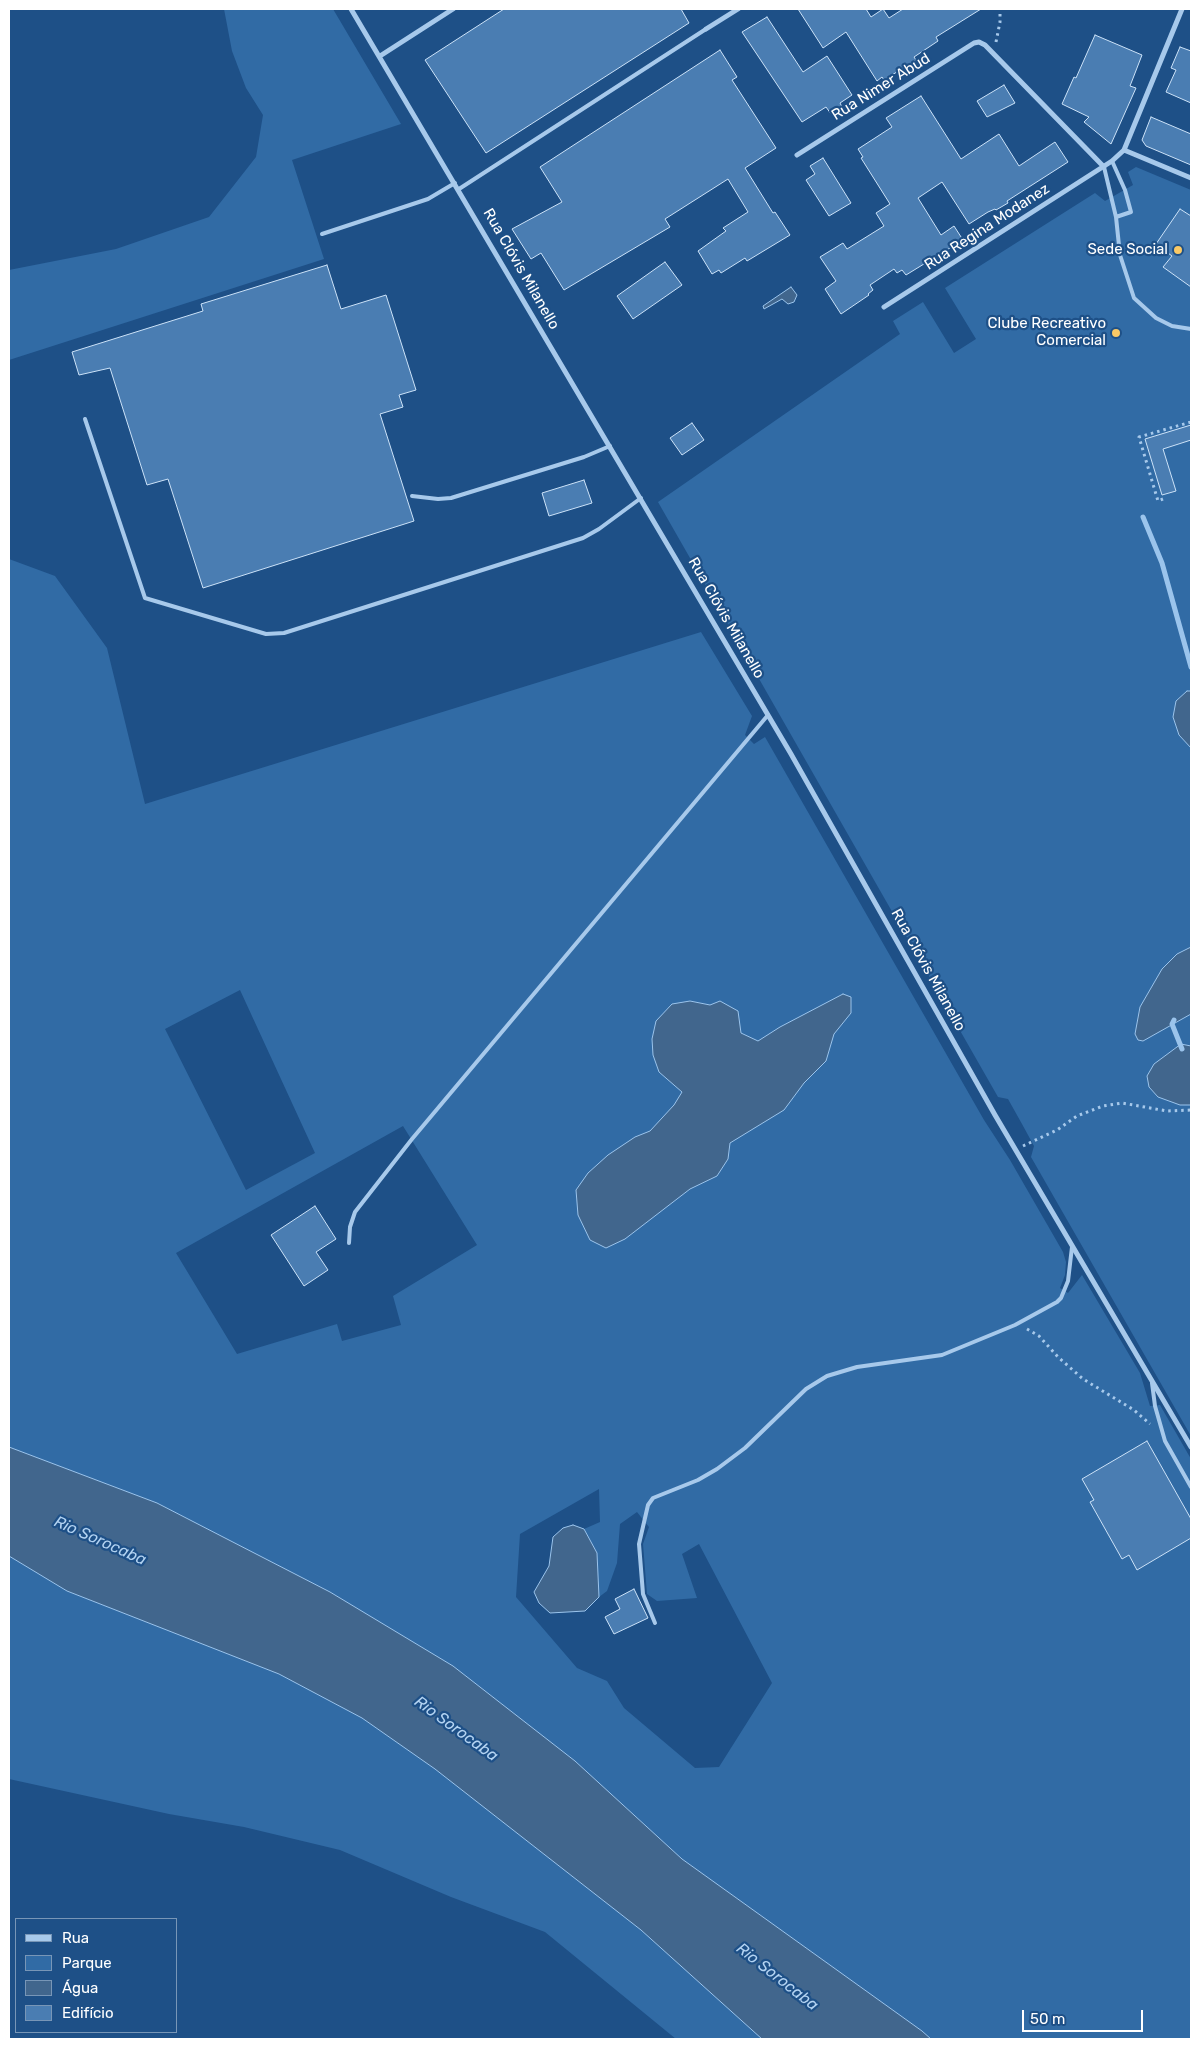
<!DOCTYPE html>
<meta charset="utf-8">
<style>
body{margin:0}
#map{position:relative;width:1200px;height:2048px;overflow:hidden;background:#1e5087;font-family:Rubik,sans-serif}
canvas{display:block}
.frame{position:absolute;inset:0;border:10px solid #fff;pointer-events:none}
.legend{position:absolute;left:15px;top:1918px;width:162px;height:115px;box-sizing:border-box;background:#1e5087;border:1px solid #7896b7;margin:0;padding:6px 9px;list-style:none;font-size:15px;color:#fff}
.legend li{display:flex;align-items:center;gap:10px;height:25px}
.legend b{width:25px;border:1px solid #7896b7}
.scale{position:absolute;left:1022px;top:2010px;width:121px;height:22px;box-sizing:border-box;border:2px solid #fff;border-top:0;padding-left:6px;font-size:15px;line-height:18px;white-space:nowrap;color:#fff;-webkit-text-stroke:4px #1e5087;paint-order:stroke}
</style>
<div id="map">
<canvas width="1200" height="2048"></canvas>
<div class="frame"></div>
<ul class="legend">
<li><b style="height:6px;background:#a7c9eb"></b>Rua</li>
<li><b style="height:14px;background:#316ba5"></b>Parque</li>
<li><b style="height:14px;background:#41668d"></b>Água</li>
<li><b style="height:14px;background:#4a7db2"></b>Edifício</li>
</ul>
<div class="scale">50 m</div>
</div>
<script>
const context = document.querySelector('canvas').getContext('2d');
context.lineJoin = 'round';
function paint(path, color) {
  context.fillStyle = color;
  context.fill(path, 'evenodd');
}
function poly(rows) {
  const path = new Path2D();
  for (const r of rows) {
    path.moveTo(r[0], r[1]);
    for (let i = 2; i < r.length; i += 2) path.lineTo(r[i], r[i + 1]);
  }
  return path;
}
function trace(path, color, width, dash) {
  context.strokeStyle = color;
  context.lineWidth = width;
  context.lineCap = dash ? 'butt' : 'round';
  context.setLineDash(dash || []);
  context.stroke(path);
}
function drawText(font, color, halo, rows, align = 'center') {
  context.font = font + ' Rubik,sans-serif';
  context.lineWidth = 4.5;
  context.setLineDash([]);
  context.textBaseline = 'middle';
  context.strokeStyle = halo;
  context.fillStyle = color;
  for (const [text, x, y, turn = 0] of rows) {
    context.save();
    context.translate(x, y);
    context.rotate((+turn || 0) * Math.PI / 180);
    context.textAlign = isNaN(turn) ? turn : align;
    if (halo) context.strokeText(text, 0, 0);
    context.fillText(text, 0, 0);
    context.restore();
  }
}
paint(poly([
 [224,9,333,9,401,124,292,160,324,259,9,360,9,270,116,249,209,217,256,157,263,115,246,88,232,51],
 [1136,167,1191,190,1191,1436,1031,1157,1034,1146,1022,1124,1008,1099,998,1097,658,502,900,334,893,321,923,302,954,353,976,339,945,288,1095,193,1105,201,1133,185,1128,172],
 [9,559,55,576,107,648,145,804,701,632,752,716,745,735,754,744,765,737,984,1120,1010,1160,1063,1252,1066,1262,1065,1275,1060,1288,1068,1293,1082,1275,1140,1373,1150,1406,1160,1405,1191,1459,1191,2039,931,2039,922,2031,682,1859,575,1761,453,1666,330,1592,157,1503,9,1447],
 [240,990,315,1153,246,1190,165,1029],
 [403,1126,477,1245,393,1296,401,1325,342,1341,337,1324,237,1354,176,1253],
 [599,1489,600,1522,584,1529,597,1553,599,1597,607,1591,617,1563,620,1524,637,1512,649,1527,643,1544,647,1594,657,1601,697,1598,682,1554,699,1544,772,1683,719,1767,695,1768,624,1708,607,1681,577,1668,516,1597,520,1534],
 [9,1556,67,1591,279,1674,362,1718,435,1769,641,1930,762,2039,676,2039,545,1932,451,1897,340,1850,244,1827,169,1814,9,1779]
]), '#316ba5');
const water = poly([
 [791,287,797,295,794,302,788,304,782,299,764,309,763,306,791,287],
 [1187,691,1191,691,1191,748,1179,735,1173,717,1176,701,1187,691],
 [1191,947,1191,1014,1143,1041,1138,1040,1135,1034,1140,1007,1162,969,1177,954,1191,947],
 [843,994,851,997,851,1013,834,1034,826,1061,804,1083,784,1110,730,1143,728,1159,717,1176,690,1189,625,1239,606,1248,590,1240,578,1215,576,1190,588,1173,608,1155,635,1137,650,1131,674,1105,682,1092,659,1072,653,1055,652,1039,656,1021,672,1004,690,1001,710,1005,720,1001,738,1011,741,1033,758,1041,780,1027,843,994],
 [1181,1044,1191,1046,1191,1105,1180,1105,1158,1097,1149,1087,1147,1076,1154,1064,1181,1044],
 [9,1447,157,1503,330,1592,453,1666,575,1761,682,1859,922,2031,931,2039,762,2039,641,1930,435,1769,362,1718,279,1674,67,1591,9,1556,9,1447],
 [573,1525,584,1529,597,1553,599,1597,585,1611,550,1613,539,1603,534,1592,549,1566,553,1537,563,1528,573,1525]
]);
paint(water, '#41668d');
trace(water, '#9bc4ec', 1);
trace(poly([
 [1143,517,1162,563,1191,667],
 [1174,1020,1172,1024,1182,1049]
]), '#9bc4ec', 5);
const building = poly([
 [504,9,681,9,689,23,486,153,425,60,504,9],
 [798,9,866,9,871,17,883,9,889,18,903,9,981,9,936,37,938,41,914,57,916,60,884,80,882,77,877,81,846,32,823,48,798,9],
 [767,17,803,72,827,56,852,95,840,103,842,107,831,114,826,107,802,122,742,32,767,17],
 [1095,35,1142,55,1130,86,1136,88,1111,144,1084,122,1089,117,1062,104,1074,77,1076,78,1095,35],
 [1180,47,1191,51,1191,103,1166,92,1176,70,1171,68,1180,47],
 [720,50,737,77,732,80,776,148,745,168,773,213,775,212,790,235,747,261,745,258,721,273,719,270,712,274,698,251,726,231,723,228,748,212,728,179,665,219,670,227,564,290,541,253,531,259,512,229,562,202,540,167,720,50],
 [1004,85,1015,103,987,117,977,101,1004,85],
 [921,96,961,159,999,134,1019,166,1055,142,1068,162,1007,201,1008,203,996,210,995,209,988,212,969,224,942,182,918,198,941,235,954,226,963,240,906,275,902,270,897,273,894,269,870,285,873,290,868,294,869,295,841,314,825,289,836,281,820,257,843,243,847,249,884,226,876,213,890,204,861,158,863,157,858,149,892,127,886,118,921,96],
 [1151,117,1191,134,1191,165,1146,146,1142,140,1151,117],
 [823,158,851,203,829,216,806,180,815,174,810,166,823,158],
 [1180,209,1191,216,1191,287,1163,267,1172,256,1156,244,1180,209],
 [665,262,682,285,633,319,617,296,665,262],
 [327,265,341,309,386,295,416,390,399,395,403,407,380,414,414,521,203,588,168,479,147,485,110,368,79,375,72,352,203,311,201,304,327,265],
 [692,423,704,440,682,455,670,438,692,423],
 [1191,425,1191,440,1163,449,1176,491,1162,495,1145,439,1191,425],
 [584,480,592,503,549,516,542,493,584,480],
 [315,1206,336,1239,316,1252,328,1270,304,1286,271,1235,315,1206],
 [1147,1441,1191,1519,1191,1538,1137,1570,1129,1555,1122,1559,1090,1502,1094,1500,1082,1479,1147,1441],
 [634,1589,648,1618,614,1634,605,1617,620,1609,615,1599,634,1589]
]);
paint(building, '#4a7db2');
trace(building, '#cce2f8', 1);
trace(poly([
 [996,42,1000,22,1000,9],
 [1163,499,1158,501,1139,437,1191,422],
 [1023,1146,1057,1130,1077,1116,1103,1106,1122,1103,1167,1111,1191,1110],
 [1027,1329,1039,1336,1058,1357,1083,1379,1134,1410,1150,1424]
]), '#a7c9eb', 3, [2.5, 4]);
trace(poly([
 [1112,161,1125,190,1131,212,1116,217],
 [1104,167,1116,217,1120,255,1134,298,1156,318,1172,326,1191,329],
 [459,189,706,29],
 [322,234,428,199,455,183],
 [85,419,145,598,266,634,284,633,583,538,599,529,641,498],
 [412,496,438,499,451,498,584,457,610,446],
 [349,1243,350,1227,355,1212,412,1139,768,715],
 [1152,1383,1155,1406,1165,1441,1191,1487],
 [655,1623,643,1594,639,1544,648,1505,653,1498,698,1480,717,1469,745,1448,806,1389,827,1376,857,1367,942,1355,1015,1325,1057,1302,1061,1298,1068,1281,1072,1247]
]), '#a7c9eb', 4);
trace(poly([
 [351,9,791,754,995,1115,1191,1447],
 [706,29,738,9],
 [380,56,453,9],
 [1124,150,1191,178],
 [797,155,974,43,979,42,985,45,1104,167],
 [884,307,1112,161,1124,150,1182,9]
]), '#a7c9eb', 5);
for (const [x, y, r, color] of [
 [1178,250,5,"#fac966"],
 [1116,333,5,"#fac966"]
]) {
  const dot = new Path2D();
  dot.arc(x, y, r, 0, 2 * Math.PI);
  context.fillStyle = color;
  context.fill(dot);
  trace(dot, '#1e5087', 2);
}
drawText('15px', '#fff', '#1e5087', [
 ["Rua Nimer Abud",881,87,-32],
 ["Rua Regina Modanez",987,227,-33],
 ["Rua Clóvis Milanello",521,269,60],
 ["Rua Clóvis Milanello",726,618,60],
 ["Rua Clóvis Milanello",928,970,61]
]);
drawText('15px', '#fff', '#1e5087', [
 ["Sede Social",1168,250],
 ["Clube Recreativo",1106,324],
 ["Comercial",1106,341]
], 'right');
drawText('italic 16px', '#b3d3f2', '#1e5087', [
 ["Rio Sorocaba",100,1541,24],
 ["Rio Sorocaba",456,1729,36],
 ["Rio Sorocaba",777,1977,38]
]);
</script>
